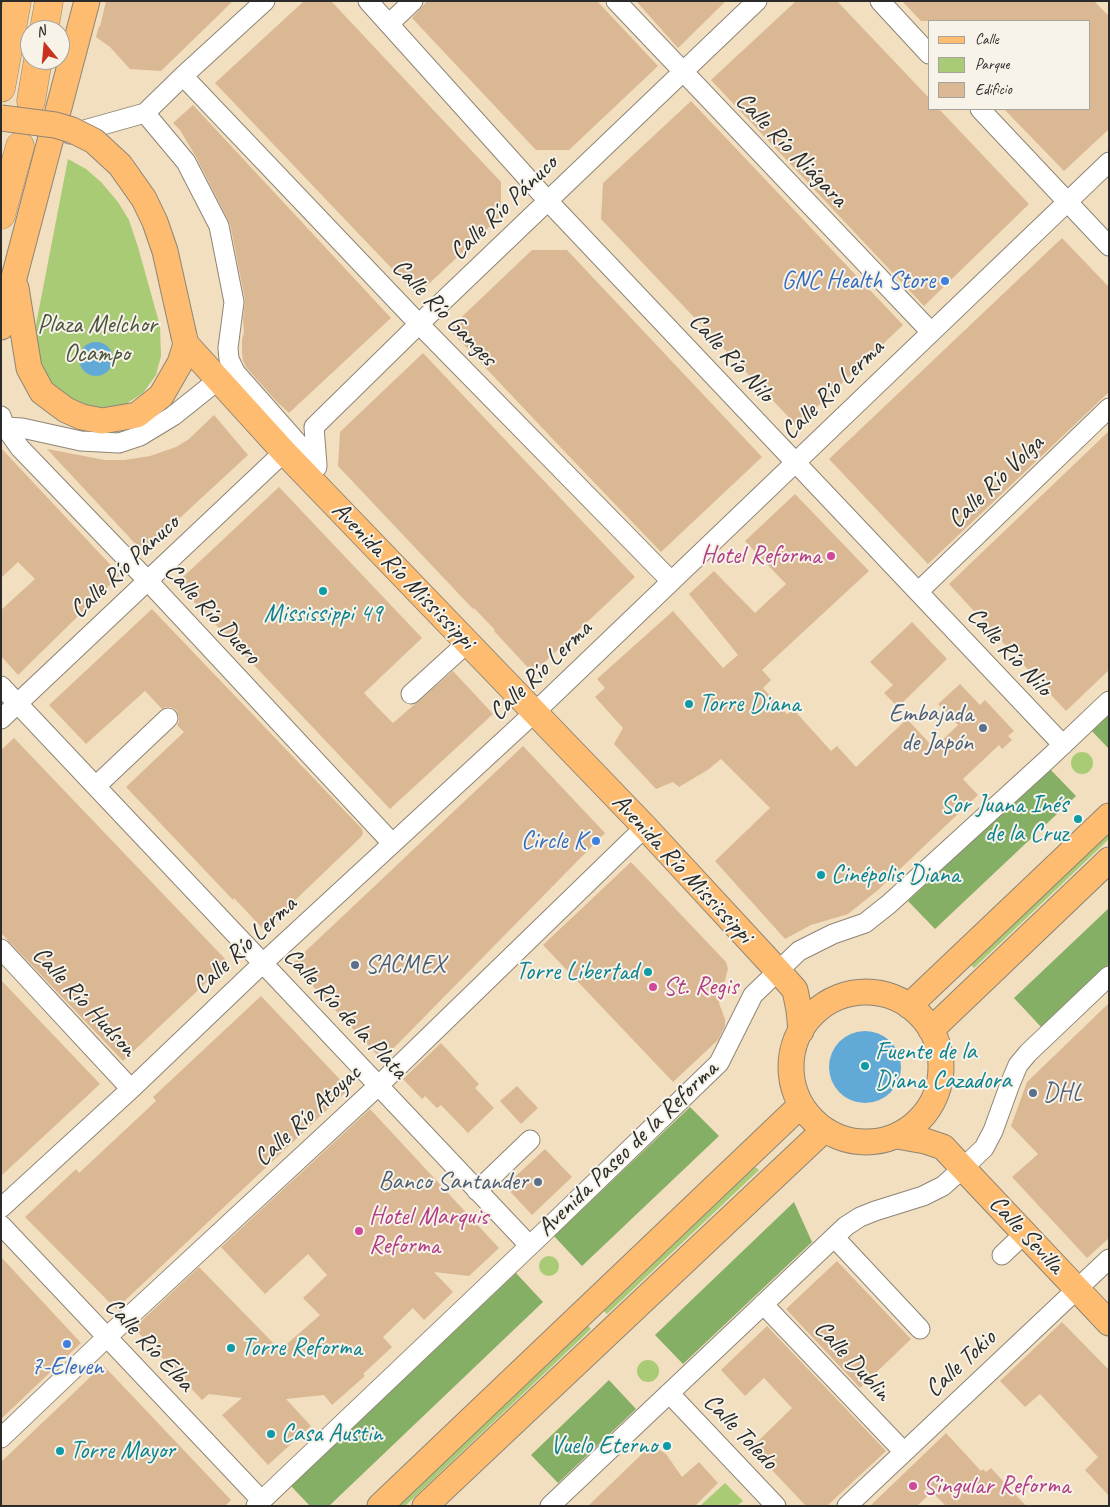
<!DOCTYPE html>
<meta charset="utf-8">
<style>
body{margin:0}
#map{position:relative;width:1110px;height:1507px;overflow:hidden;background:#f1dfc0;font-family:Caveat,sans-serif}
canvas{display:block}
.frame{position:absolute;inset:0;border:2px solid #2b2b2b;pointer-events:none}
.legend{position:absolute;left:928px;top:20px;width:162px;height:90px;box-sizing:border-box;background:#f7f3e8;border:1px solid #a5a39c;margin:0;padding:6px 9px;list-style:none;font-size:15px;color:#2b2b2b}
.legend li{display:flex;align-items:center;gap:10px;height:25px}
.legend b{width:25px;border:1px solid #a5a39c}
.north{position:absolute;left:20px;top:20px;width:50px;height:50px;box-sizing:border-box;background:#f7f3e8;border:1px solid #a5a39c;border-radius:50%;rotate:343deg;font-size:14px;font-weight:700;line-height:20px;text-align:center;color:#2b2b2b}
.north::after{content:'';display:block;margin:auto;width:18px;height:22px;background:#c8321e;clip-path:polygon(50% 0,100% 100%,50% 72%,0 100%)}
</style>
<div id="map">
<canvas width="1110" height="1507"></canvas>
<div class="frame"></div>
<ul class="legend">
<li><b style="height:6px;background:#febc70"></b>Calle</li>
<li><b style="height:14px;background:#a9cb75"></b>Parque</li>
<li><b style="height:14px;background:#dbb894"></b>Edificio</li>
</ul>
<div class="north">N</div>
</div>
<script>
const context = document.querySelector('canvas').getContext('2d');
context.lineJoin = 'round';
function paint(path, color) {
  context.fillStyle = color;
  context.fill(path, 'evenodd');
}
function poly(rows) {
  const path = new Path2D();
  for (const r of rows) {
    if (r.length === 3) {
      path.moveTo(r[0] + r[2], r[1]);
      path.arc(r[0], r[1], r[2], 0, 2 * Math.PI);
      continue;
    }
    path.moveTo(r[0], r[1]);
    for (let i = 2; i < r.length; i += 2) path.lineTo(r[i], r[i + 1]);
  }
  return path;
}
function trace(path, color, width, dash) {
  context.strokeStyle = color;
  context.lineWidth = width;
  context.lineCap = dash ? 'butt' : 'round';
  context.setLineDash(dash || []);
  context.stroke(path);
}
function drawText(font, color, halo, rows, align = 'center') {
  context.font = font + ' Caveat,sans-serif';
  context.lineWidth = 4;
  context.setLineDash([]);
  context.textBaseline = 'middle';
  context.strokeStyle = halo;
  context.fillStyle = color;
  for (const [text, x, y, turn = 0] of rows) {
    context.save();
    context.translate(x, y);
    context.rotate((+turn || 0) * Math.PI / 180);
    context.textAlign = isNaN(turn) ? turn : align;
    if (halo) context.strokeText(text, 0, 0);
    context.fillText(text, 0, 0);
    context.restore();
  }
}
paint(poly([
 [68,159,86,169,101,182,118,202,129,220,138,247,160,326,161,356,156,375,143,393,118,409,89,411,65,402,40,371,33,340],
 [1082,763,11],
 [1109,834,1109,839,974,968,971,965],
 [755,1167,759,1170,607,1314,604,1311],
 [549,1266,10],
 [588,1326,591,1329,405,1506,399,1506],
 [648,1371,11],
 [725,1483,743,1501,737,1506,700,1506]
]), '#a9cb75');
paint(poly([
 [1109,712,1109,749,1090,729],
 [1049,768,1076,796,935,929,908,901],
 [1109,908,1109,964,1042,1028,1014,998],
 [690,1107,719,1136,582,1266,554,1236],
 [794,1202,812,1242,683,1364,655,1335],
 [516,1273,543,1302,329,1506,310,1506,291,1486],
 [609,1380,636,1409,558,1483,531,1455]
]), '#86af66');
paint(poly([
 [96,359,17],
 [865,1067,36]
]), '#61aad8');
paint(poly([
 [106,1,233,1,161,71,130,69,110,47,96,37,99,26,100,27],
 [304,1,331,1,501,182,501,216,417,295,215,83],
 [427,1,597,1,658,66,569,150,536,150,412,18],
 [636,1,726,1,678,48],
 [796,1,837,1,929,98,929,109,939,109,1029,204,924,306,711,80],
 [902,1,1094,1,1109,16,1109,129,1064,171,1004,109,1089,109,1089,21,921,21],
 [691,101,903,325,797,426,601,219,603,183],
 [193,105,391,318,289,413,276,401,246,367,243,361,242,353,242,340,244,332,243,319,245,300,230,224,196,157,180,130,173,123],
 [1062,238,1109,287,1109,392,928,564,829,459],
 [532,250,567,250,762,457,661,552,564,451,449,329],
 [423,353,635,577,533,673,494,631,495,630,474,608,473,609,338,466,340,432],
 [214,415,248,455,143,552,47,449,105,460,124,460,150,456,176,447,189,439],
 [1109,431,1109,670,1066,711,949,584],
 [1,448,120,575,18,675,1,656,1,610,35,579,18,562,1,578],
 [279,487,422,638,364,693,380,710,393,723,453,671,493,714,390,809,182,589,182,578],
 [795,494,869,571,762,670,771,680,763,688,787,714,794,710,831,751,837,746,856,767,907,719,934,748,958,725,938,704,960,684,980,705,985,700,1014,731,1008,736,1012,740,1002,749,999,745,963,779,978,795,878,890,848,914,811,925,785,939,715,861,770,808,721,759,709,769,679,787,673,782,656,789,614,744,623,728,595,697,605,688,597,679,673,611,723,668,738,655,689,594,714,571,755,613,786,584,745,541],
 [152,609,362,829,363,833,361,837,264,930,234,898,233,900,126,787,184,732,177,725,179,721,179,716,176,710,171,707,166,707,162,709,145,691,86,744,49,705],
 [912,622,947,659,898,707,884,693,893,685,870,662],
 [14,738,228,962,123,1061,1,933,1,750],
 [523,746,605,833,382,1060,292,964],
 [631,862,726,962,728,969,719,1003,725,1019,725,1026,718,1040,673,1082,543,945],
 [1,980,100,1084,1,1176],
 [261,996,349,1089,116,1309,25,1217,76,1169,79,1173,156,1101,153,1097],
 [1109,1003,1109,1238,1087,1258,1012,1177,1038,1154,1011,1126,1027,1082],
 [441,1043,479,1084,475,1088,494,1108,468,1133,441,1105,437,1108,425,1096,422,1099,403,1079],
 [517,1086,538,1108,521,1124,500,1101],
 [370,1109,499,1248,469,1276,434,1272,453,1292,424,1320,413,1308,383,1337,392,1347,363,1374,365,1376,332,1405,324,1395,286,1399,311,1426,268,1465,222,1415,242,1398,209,1394,202,1400,134,1328,199,1267,280,1350,320,1315,303,1298,327,1275,308,1254,265,1294,221,1247],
 [545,1149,572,1177,532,1215,505,1186],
 [1,1257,81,1343,1,1419],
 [837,1261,911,1339,860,1388,786,1309],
 [1062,1322,1109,1370,1109,1496,1085,1470,1098,1457,1040,1394,1025,1407,1000,1381],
 [767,1326,886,1451,827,1506,806,1506,751,1448,792,1408,764,1378,745,1396,721,1370],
 [103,1365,231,1500,225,1506,1,1506,1,1462],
 [946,1433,981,1471,983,1469,986,1472,991,1468,1026,1506,946,1506,932,1492,917,1506,870,1506],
 [653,1449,658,1449,666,1454,682,1477,699,1462,718,1483,695,1506,588,1506,644,1452]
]), '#dbb894');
const minor = poly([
 [368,1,548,201,1063,745],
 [616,1,931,332],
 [880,1,929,54],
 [389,24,413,1],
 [183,76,419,324,671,581],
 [980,109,1109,246],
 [145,113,186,162,219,226,234,302,228,348,229,359,235,372,317,465,317,467],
 [70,134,145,113,183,76,265,1],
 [1,416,5,427,20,448,148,581,392,843],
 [5,427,22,428,81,441,119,443,140,436,173,416,218,380],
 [317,465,314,427,419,324,757,1],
 [918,592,1109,408],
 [1,686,529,1245],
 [411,694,467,643],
 [1,719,284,452],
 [96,786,168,718],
 [1,949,131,1089],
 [477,1191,530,1140],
 [1,1208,131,1089,263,963,534,713,1109,162],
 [1,1225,261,1500],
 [834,1237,920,1329],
 [1002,1255,1025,1233],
 [763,1304,904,1452],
 [669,1393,776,1506],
 [1,1438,107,1337,378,1086,645,827],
 [256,1506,541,1235,719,1063,753,995,799,951,833,934,865,923,889,904,1050,757,1109,701],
 [550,1506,846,1226,860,1217,875,1211,923,1196,943,1186,963,1168,984,1148,993,1131,1010,1084,1018,1065,1028,1053,1109,976],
 [847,1506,1109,1259]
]);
const major = poly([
 [16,288,29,368,42,392,66,410,82,417,102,421,137,415,161,396,180,363,186,344],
 [1,327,87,1],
 [184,336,186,344,284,452,645,827,779,972,795,990,799,1010,801,1031],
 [866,1067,75],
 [909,1006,1109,816],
 [931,1030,1109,860],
 [897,1136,925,1141,943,1147,1109,1323],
 [380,1506,801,1105],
 [425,1506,824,1130]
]);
const highway = poly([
 [44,30,49,1],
 [1,88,17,1],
 [31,101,38,60],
 [1,215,20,146]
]);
trace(minor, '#8e8576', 21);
trace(major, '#8e8576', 27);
trace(highway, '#8e8576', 29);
trace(minor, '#fff', 19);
trace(major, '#febc70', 25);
trace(highway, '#febc70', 28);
const majorBridge = poly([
 [1,118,55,125,72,130,94,141,120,165,144,199,155,222,165,251,184,336]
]);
trace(majorBridge, '#8e8576', 27, []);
trace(majorBridge, '#febc70', 25);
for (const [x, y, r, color] of [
 [945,281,5,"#3f7fe0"],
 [831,556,5,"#d1479c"],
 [323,591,5,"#0f9aa8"],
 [689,704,5,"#0f9aa8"],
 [983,728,5,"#5c6f8a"],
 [1078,819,5,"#0f9aa8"],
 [596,841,5,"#3f7fe0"],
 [821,875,5,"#0f9aa8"],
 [355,965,5,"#5c6f8a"],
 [648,972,5,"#0f9aa8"],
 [653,987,5,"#d1479c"],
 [865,1066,5,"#0f9aa8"],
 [1033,1093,5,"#5c6f8a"],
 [538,1182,5,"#5c6f8a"],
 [359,1231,5,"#d1479c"],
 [67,1344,5,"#3f7fe0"],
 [231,1348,5,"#0f9aa8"],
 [271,1434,5,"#0f9aa8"],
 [667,1446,5,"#0f9aa8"],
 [60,1451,5,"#0f9aa8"],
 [913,1486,5,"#d1479c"]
]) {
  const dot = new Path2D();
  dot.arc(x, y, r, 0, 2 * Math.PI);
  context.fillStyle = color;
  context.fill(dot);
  trace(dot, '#f7f3e8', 2);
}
drawText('25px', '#2b2b2b', '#f7f3e8', [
 ["Calle Río Niágara",791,150,46],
 ["Calle Río Pánuco",504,208,-44],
 ["Calle Río Ganges",444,313,46],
 ["Calle Río Nilo",731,358,47],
 ["Calle Río Lerma",833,390,-44],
 ["Calle Río Volga",996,482,-44],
 ["Calle Río Pánuco",125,567,-43],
 ["Avenida Río Mississippi",403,576,46],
 ["Calle Río Duero",212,614,47],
 ["Calle Río Nilo",1009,652,47],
 ["Calle Río Lerma",541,671,-44],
 ["Avenida Río Mississippi",682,869,47],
 ["Calle Río Lerma",245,946,-43],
 ["Calle Río Hudson",84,1002,47],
 ["Calle Río de la Plata",345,1014,47],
 ["Calle Río Atoyac",308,1116,-43],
 ["Avenida Paseo de la Reforma",628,1149,-44],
 ["Calle Sevilla",1026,1235,47],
 ["Calle Río Elba",149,1345,47],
 ["Calle Dublin",852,1361,47],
 ["Calle Tokio",961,1364,-43],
 ["Calle Toledo",740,1432,46]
]);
drawText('25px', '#366cbe', '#f7f3e8', [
 ["GNC Health Store",935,281],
 ["Circle K",586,841],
 ["7-Eleven",67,1367,"center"]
], 'right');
drawText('25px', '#4a533e', '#f7f3e8', [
 ["Plaza Melchor",97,325],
 ["Ocampo",97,354]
]);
drawText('25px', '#b23c85', '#f7f3e8', [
 ["Hotel Reforma",821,556,"right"],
 ["St. Regis",663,987],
 ["Hotel Marquis",369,1217],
 ["Reforma",369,1246],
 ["Singular Reforma",923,1486]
], 'left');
drawText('25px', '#0d838f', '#f7f3e8', [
 ["Mississippi 49",323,614,"center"],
 ["Torre Diana",699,704],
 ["Sor Juana Inés",1068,805,"right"],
 ["de la Cruz",1068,834,"right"],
 ["Cinépolis Diana",831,875],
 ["Torre Libertad",638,972,"right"],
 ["Fuente de la",875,1052],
 ["Diana Cazadora",875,1081],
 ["Torre Reforma",241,1348],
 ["Casa Austin",281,1434],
 ["Vuelo Eterno",657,1446,"right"],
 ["Torre Mayor",70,1451]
], 'left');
drawText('25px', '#4e5e75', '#f7f3e8', [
 ["Embajada",973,714],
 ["de Japón",973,743],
 ["SACMEX",365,965,"left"],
 ["DHL",1043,1093,"left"],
 ["Banco Santander",528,1182]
], 'right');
</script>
